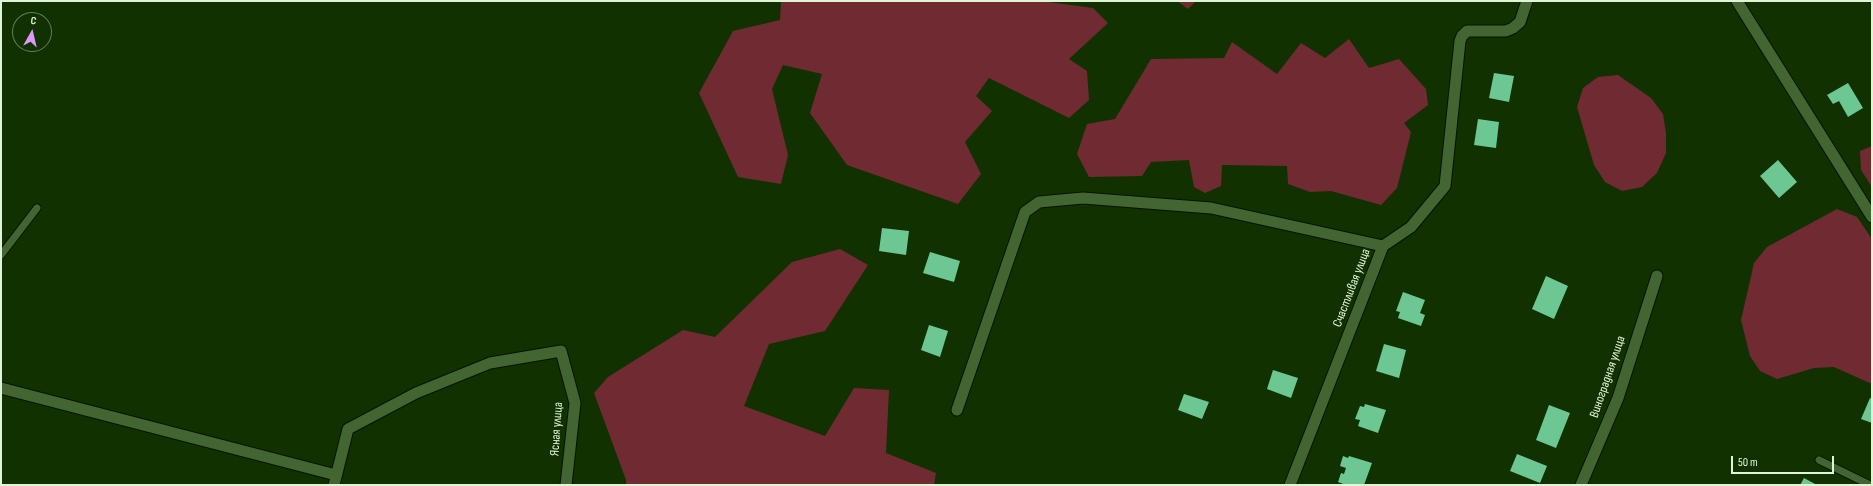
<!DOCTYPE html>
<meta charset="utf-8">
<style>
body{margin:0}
#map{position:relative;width:1873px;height:486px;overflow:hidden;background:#113100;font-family:"Sofia Sans Condensed",sans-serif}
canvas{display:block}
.frame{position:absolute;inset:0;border:2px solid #e0f4d8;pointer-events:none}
.north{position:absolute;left:12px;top:12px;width:40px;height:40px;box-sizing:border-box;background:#113100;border:1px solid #647f56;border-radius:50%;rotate:8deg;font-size:11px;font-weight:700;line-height:16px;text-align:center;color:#e0f4d8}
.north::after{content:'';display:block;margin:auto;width:14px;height:18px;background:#dc99f5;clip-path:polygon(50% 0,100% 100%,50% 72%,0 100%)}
.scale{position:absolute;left:1731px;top:456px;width:103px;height:18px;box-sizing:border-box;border:2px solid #e0f4d8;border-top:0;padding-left:5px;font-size:12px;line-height:14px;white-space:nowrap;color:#e0f4d8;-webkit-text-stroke:3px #113100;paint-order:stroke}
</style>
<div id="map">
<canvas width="1873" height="486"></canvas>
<div class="frame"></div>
<div class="north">С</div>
<div class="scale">50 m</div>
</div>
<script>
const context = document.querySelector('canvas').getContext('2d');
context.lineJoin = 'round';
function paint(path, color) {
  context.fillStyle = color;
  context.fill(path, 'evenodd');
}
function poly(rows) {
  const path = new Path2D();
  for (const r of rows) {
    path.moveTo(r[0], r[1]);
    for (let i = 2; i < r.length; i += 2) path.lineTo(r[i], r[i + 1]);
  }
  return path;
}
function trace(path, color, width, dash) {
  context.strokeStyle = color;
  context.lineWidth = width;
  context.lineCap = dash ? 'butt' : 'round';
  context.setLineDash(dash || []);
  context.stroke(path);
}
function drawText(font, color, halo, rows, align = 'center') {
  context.font = font + ' "Sofia Sans Condensed",sans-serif';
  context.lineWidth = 4;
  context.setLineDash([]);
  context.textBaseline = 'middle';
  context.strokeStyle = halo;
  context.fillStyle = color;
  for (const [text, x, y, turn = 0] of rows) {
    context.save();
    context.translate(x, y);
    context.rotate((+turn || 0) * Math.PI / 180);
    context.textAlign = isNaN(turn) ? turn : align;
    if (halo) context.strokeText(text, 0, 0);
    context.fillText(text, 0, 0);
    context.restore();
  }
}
paint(poly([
 [781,1,1041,1,1093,8,1108,23,1069,59,1087,71,1089,100,1069,118,989,78,976,96,992,111,965,142,981,174,958,204,847,165,810,113,822,74,783,65,772,89,788,155,781,184,738,177,699,93,733,31,780,20],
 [1177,1,1196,1,1188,9],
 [1349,39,1369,68,1399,59,1426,89,1428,105,1404,123,1411,132,1397,188,1381,205,1331,191,1310,192,1288,184,1287,166,1222,165,1221,186,1205,193,1194,187,1189,160,1151,162,1142,176,1089,177,1077,154,1087,124,1115,119,1151,59,1224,58,1232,42,1277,74,1301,43,1325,58],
 [1618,75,1651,98,1663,114,1666,133,1666,153,1657,173,1642,187,1622,191,1605,182,1594,165,1577,107,1583,88,1598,77],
 [1872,146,1872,187,1861,170,1860,151],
 [1837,209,1857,217,1872,239,1872,384,1834,367,1814,368,1777,379,1760,371,1750,356,1741,320,1754,263,1767,247],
 [840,249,868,265,825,331,769,344,744,406,825,436,854,388,889,390,886,453,936,473,934,485,626,485,626,480,594,393,608,377,683,330,715,337,792,262]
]), '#702a32');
paint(poly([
 [1494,73,1514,76,1509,102,1489,98],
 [1848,83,1863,108,1848,117,1839,101,1833,104,1827,95],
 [1478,119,1499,122,1496,148,1474,145],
 [1778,160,1797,182,1779,198,1760,176],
 [882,228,909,231,906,255,879,251],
 [930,252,960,261,954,282,923,273],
 [1546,276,1568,286,1554,319,1532,309],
 [1403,292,1425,300,1420,313,1425,315,1421,326,1398,318,1400,312,1396,311],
 [929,325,948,331,940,357,921,350],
 [1384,344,1406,350,1399,378,1376,371],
 [1273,370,1298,378,1291,398,1267,389],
 [1184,394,1209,402,1202,419,1178,410],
 [1870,398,1872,399,1872,423,1861,419],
 [1365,404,1386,410,1378,433,1358,426,1360,420,1355,419,1360,406,1364,407],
 [1549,405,1570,413,1556,448,1536,440],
 [1517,454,1547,466,1540,483,1510,471],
 [1343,456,1348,458,1349,456,1372,463,1364,485,1346,485,1338,482,1341,473,1344,474,1346,468,1340,466],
 [1804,478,1817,485,1800,485]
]), '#6dc792');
const service = poly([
 [1,255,37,208],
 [1819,460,1870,485]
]);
const minor = poly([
 [1737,1,1872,217],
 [1,388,336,475],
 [957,410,1025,212,1039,202,1083,198,1211,208,1383,246],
 [334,485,348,429,416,393,490,363,561,351,575,403,566,485],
 [1290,485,1383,246,1411,227,1445,186,1460,41,1462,36,1467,31,1506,31,1513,28,1520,22,1527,1],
 [1581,485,1618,398,1657,276]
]);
trace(service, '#061600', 9);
trace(minor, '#061600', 13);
trace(service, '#426532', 7);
trace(minor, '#426532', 11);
drawText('13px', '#e0f4d8', '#113100', [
 ["Счастливая улица",1352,288,-69],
 ["Виноградная улица",1608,377,-71],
 ["Ясная улица",557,429,-86]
]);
</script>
